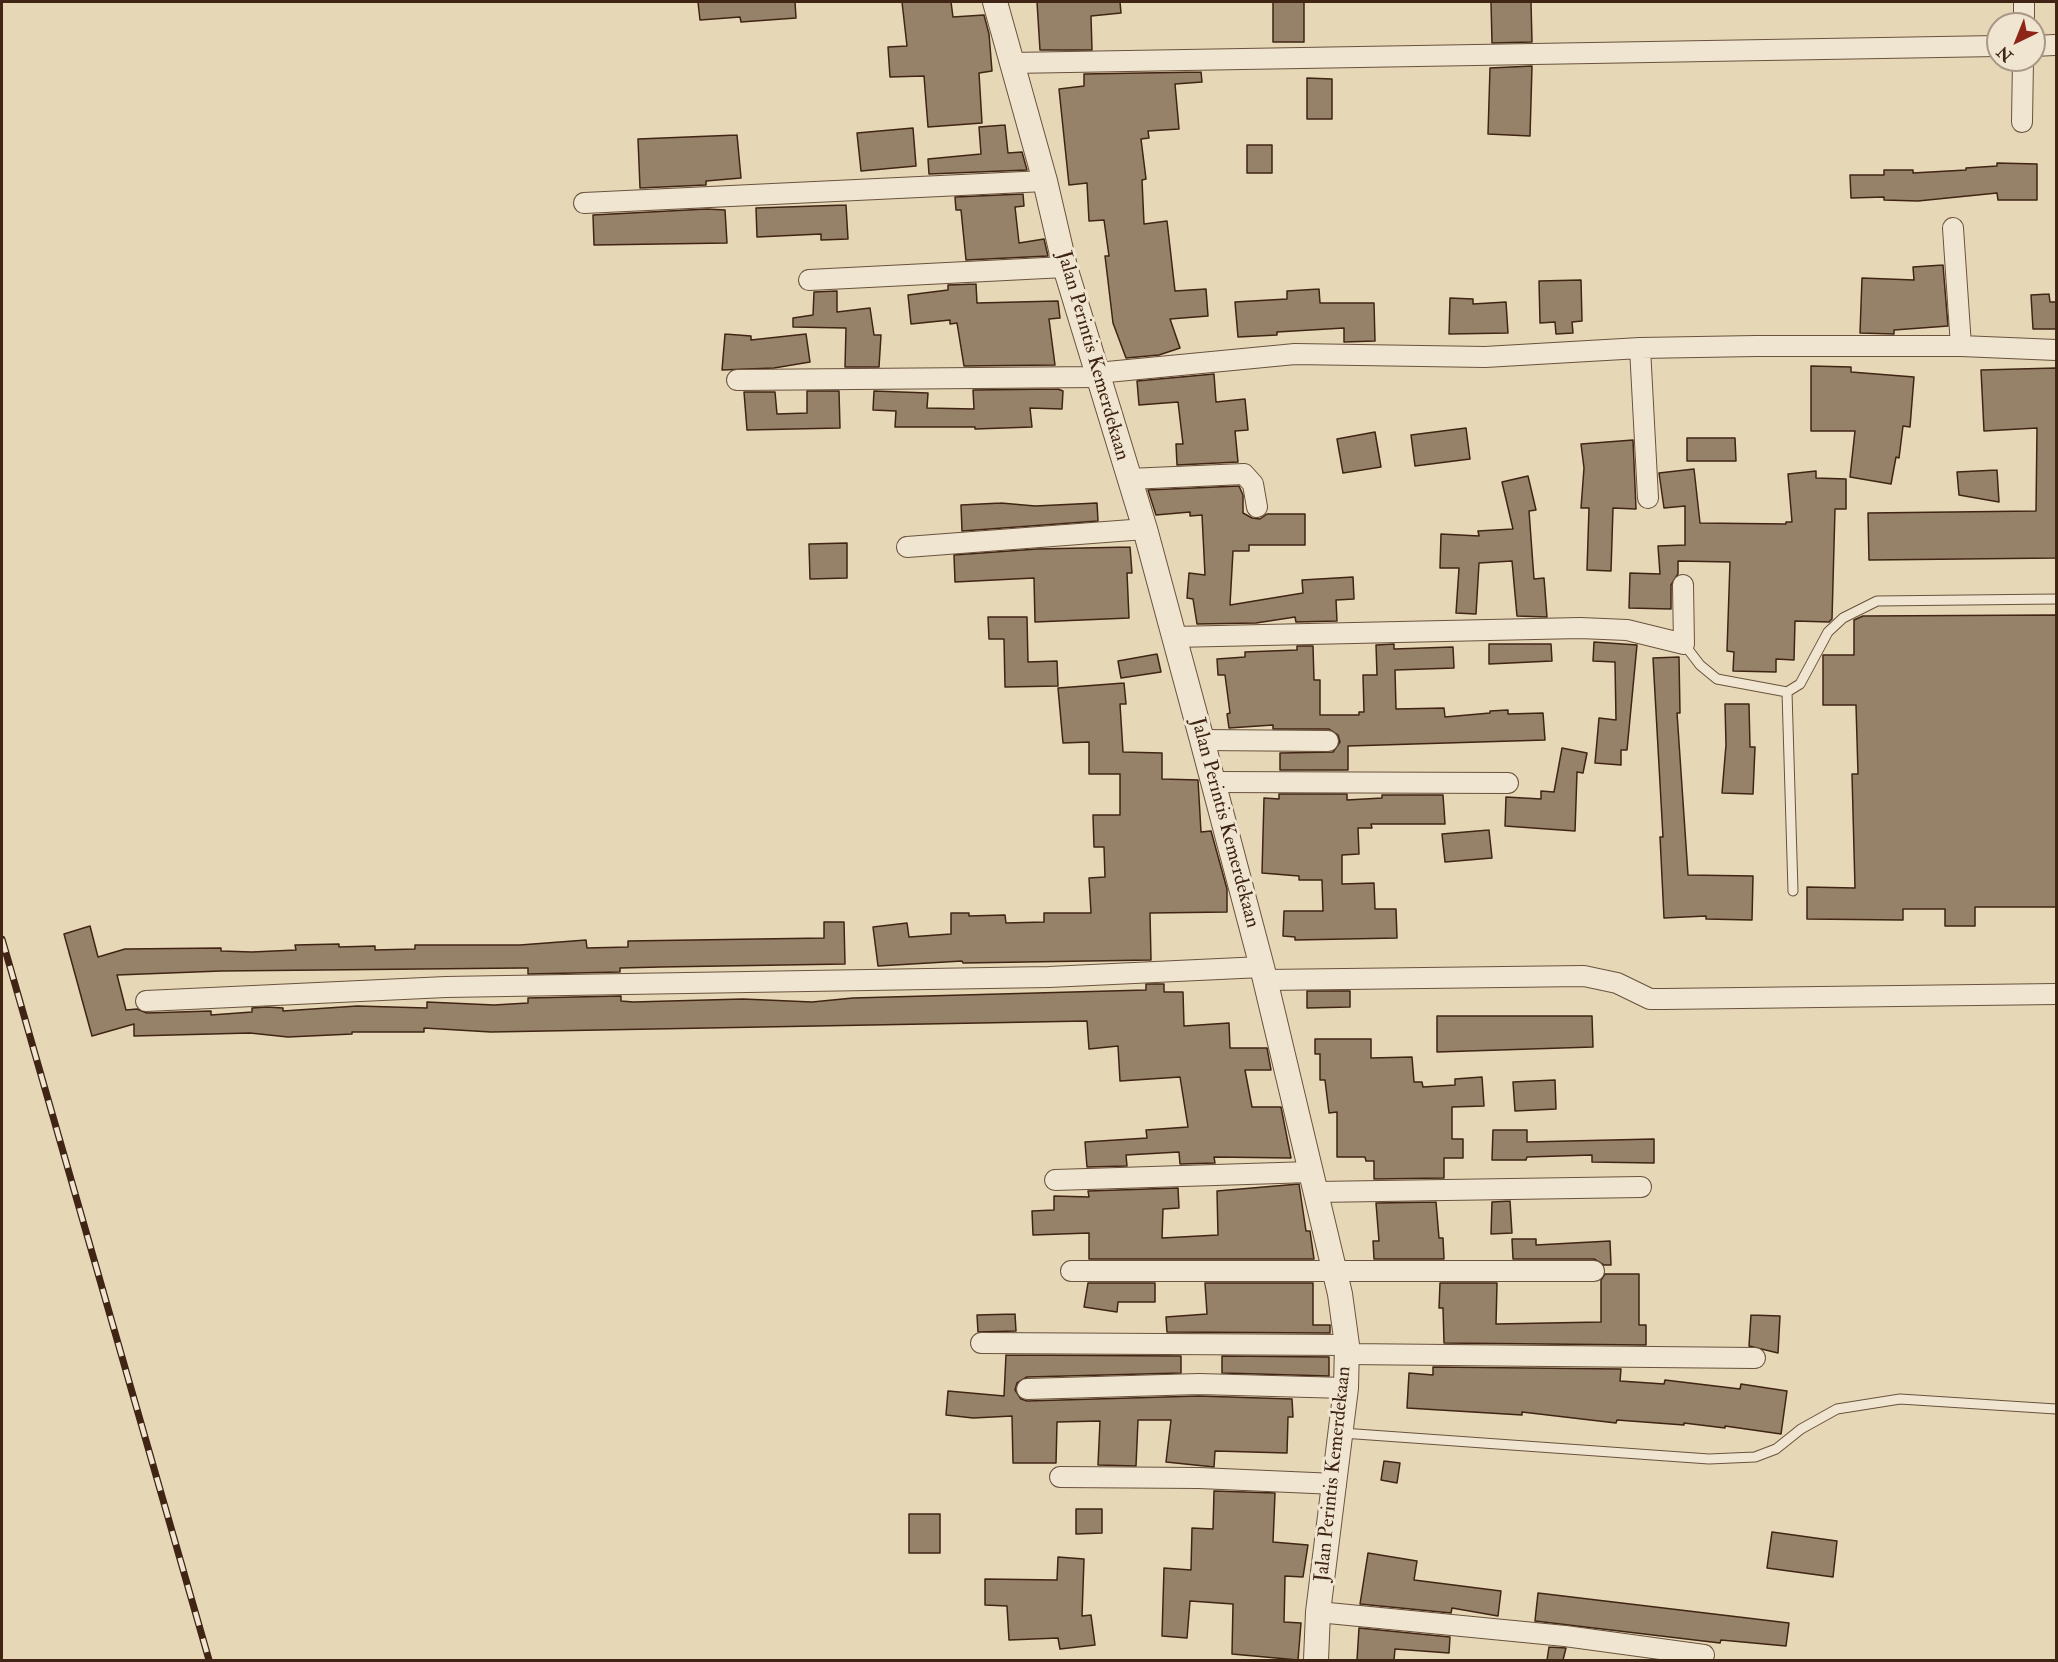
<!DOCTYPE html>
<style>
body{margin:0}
#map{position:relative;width:2058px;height:1662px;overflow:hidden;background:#e6d7b7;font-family:"IM FELL Double Pica",serif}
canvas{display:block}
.frame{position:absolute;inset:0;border:3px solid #402514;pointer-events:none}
.north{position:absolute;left:1986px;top:12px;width:60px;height:60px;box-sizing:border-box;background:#efe5d0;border:2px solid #a99885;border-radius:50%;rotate:223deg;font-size:16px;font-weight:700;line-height:24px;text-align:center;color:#402514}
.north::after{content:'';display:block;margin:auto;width:21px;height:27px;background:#8f2418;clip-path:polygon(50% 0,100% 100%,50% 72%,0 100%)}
</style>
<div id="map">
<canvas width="2058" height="1662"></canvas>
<div class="frame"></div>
<div class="north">N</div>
</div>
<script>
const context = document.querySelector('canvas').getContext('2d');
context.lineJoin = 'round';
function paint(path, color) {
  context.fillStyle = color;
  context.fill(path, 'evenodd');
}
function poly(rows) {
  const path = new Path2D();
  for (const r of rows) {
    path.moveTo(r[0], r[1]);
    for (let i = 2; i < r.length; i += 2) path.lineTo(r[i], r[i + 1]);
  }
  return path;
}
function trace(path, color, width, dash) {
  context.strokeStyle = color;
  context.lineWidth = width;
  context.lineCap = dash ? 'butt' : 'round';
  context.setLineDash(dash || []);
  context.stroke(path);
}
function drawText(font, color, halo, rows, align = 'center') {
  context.font = font + ' "IM FELL Double Pica",serif';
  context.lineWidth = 6;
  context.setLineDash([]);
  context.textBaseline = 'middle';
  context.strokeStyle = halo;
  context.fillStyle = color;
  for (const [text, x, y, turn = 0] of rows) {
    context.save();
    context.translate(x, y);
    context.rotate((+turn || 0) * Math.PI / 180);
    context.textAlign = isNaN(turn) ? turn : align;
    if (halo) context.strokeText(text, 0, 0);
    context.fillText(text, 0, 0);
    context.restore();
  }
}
const building = poly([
 [698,2,795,2,796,18,741,22,740,17,700,20,698,2],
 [902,2,951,2,953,17,984,15,989,34,992,71,979,73,982,123,928,127,924,76,890,77,888,47,907,46,902,2],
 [1037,2,1120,2,1121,13,1091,16,1092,50,1040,50,1037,2],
 [1273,2,1304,2,1304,42,1273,42,1273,2],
 [1491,2,1531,2,1532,42,1492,43,1491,2],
 [1532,66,1530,136,1488,134,1490,68,1532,66],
 [1201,72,1202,82,1175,84,1179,129,1148,131,1149,138,1141,139,1146,179,1142,180,1144,224,1167,221,1175,291,1206,289,1208,316,1170,319,1180,348,1159,355,1126,358,1113,323,1105,256,1109,256,1104,220,1089,221,1087,183,1069,185,1059,89,1084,86,1084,74,1201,72],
 [1307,78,1332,79,1332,119,1307,119,1307,78],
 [1005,125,1008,153,1022,152,1027,170,929,174,928,159,981,154,979,127,1005,125],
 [913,128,916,166,861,171,857,133,913,128],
 [737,135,741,178,706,181,706,185,640,188,638,139,737,135],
 [1247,145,1272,145,1272,173,1247,173,1247,145],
 [1997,163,2037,164,2037,200,1998,200,1997,193,1918,201,1884,200,1884,197,1851,198,1850,175,1884,175,1884,170,1913,170,1913,173,1966,170,1966,168,1997,166,1997,163],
 [1023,194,1024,206,1015,207,1019,243,1044,239,1048,256,966,260,961,210,956,210,955,197,1023,194],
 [846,205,848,239,821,240,821,234,757,237,756,208,846,205],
 [707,209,725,210,727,243,594,245,593,215,707,209],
 [1943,265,1948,326,1894,330,1894,334,1860,333,1862,278,1914,280,1913,267,1943,265],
 [1581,280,1582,321,1572,322,1573,333,1556,334,1555,322,1540,323,1539,281,1581,280],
 [976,284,977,303,1058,301,1060,318,1049,319,1055,365,964,366,957,323,950,324,950,320,911,324,908,295,948,290,948,285,976,284],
 [1319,289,1320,303,1374,303,1375,341,1344,342,1344,328,1277,332,1277,335,1238,337,1235,302,1287,299,1287,291,1319,289],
 [837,291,837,312,870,308,874,335,881,335,879,367,845,367,846,328,793,327,793,318,813,315,814,292,837,291],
 [2049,294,2050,302,2056,302,2056,329,2033,329,2031,295,2049,294],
 [1450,298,1473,299,1473,304,1506,302,1508,333,1449,334,1450,298],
 [725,334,751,336,751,340,806,334,810,362,774,368,722,370,725,334],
 [1811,366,1851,367,1851,372,1914,377,1910,427,1903,426,1899,458,1896,457,1891,484,1850,477,1855,431,1811,431,1811,366],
 [2056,368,2056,558,1869,560,1868,513,2036,511,2037,428,1984,431,1981,370,2056,368],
 [1214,374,1216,402,1245,399,1248,430,1235,431,1238,462,1177,465,1176,444,1183,444,1178,402,1139,405,1137,381,1214,374],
 [1058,389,1063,391,1062,409,1030,408,1032,427,975,429,975,427,895,427,896,411,873,410,874,391,928,393,927,408,974,409,973,390,1058,389],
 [807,391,839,391,840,428,747,430,744,392,775,392,777,414,807,413,807,391],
 [1466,428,1470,459,1415,466,1411,435,1466,428],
 [1375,432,1381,467,1343,473,1337,439,1375,432],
 [1687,438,1735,438,1736,461,1687,461,1687,438],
 [1633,440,1636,509,1613,508,1611,571,1587,570,1589,508,1581,508,1584,468,1581,444,1633,440],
 [1694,469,1700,523,1786,524,1786,522,1792,522,1788,474,1816,471,1816,478,1846,479,1846,509,1835,509,1832,619,1829,622,1795,621,1794,660,1776,659,1776,672,1733,671,1734,652,1727,651,1730,562,1678,561,1678,574,1671,585,1671,609,1629,608,1630,573,1660,574,1658,546,1685,545,1685,506,1664,508,1659,473,1694,469],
 [1997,470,1999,502,1959,495,1957,472,1997,470],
 [1528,476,1536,510,1529,511,1534,579,1544,578,1547,617,1517,616,1512,561,1479,563,1476,614,1456,613,1459,568,1440,568,1441,534,1479,536,1478,531,1513,529,1502,482,1528,476],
 [1239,486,1243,495,1243,513,1252,518,1260,519,1267,514,1305,514,1305,545,1249,545,1249,551,1233,551,1230,605,1303,593,1302,580,1353,577,1354,599,1336,600,1337,621,1296,622,1295,617,1256,623,1197,624,1193,599,1187,598,1189,573,1205,575,1202,515,1190,516,1190,512,1156,515,1148,490,1239,486],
 [1001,503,1035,506,1097,503,1098,521,962,531,961,505,1001,503],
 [847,543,847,578,810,579,809,544,847,543],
 [1130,547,1132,573,1127,573,1129,618,1035,622,1034,578,955,582,954,555,1037,549,1130,547],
 [2056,615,2056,907,1975,907,1975,926,1945,926,1945,909,1903,909,1903,920,1807,919,1807,887,1855,888,1852,774,1858,774,1856,705,1823,705,1823,655,1854,655,1854,620,1863,616,2056,615],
 [988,617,1027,617,1028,662,1057,661,1058,686,1005,687,1004,639,989,639,988,617],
 [1594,642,1637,645,1627,750,1621,750,1621,765,1595,763,1599,718,1616,720,1615,662,1593,661,1594,642],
 [1394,644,1394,649,1453,647,1454,668,1395,670,1396,709,1444,708,1445,717,1490,713,1490,711,1508,710,1508,714,1543,713,1545,740,1348,746,1348,770,1280,770,1280,753,1333,752,1340,742,1338,735,1329,729,1273,729,1273,725,1229,728,1227,714,1230,713,1225,675,1218,675,1217,659,1245,657,1245,652,1297,650,1297,646,1313,646,1314,680,1320,680,1320,715,1359,715,1359,712,1364,712,1363,675,1377,675,1376,645,1394,644],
 [1489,644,1551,644,1552,661,1489,664,1489,644],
 [1157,654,1161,672,1121,678,1118,661,1157,654],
 [1679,657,1680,713,1677,713,1688,875,1753,876,1752,920,1706,919,1706,916,1664,918,1660,837,1663,837,1653,658,1679,657],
 [1124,683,1126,704,1120,704,1123,752,1162,753,1162,779,1198,780,1201,832,1211,831,1227,889,1227,912,1150,913,1151,960,963,963,962,961,878,966,873,927,907,923,909,937,951,934,951,913,969,913,969,916,1005,915,1006,923,1044,922,1044,913,1091,913,1089,878,1105,877,1104,847,1094,847,1093,815,1120,815,1120,774,1089,774,1089,742,1063,743,1058,688,1124,683],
 [1725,704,1749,704,1750,747,1755,747,1753,794,1722,793,1726,745,1725,704],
 [1562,748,1587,753,1583,773,1577,772,1575,831,1505,826,1506,797,1541,799,1541,791,1554,792,1562,748],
 [1279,794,1347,794,1347,800,1382,798,1382,795,1443,795,1445,824,1371,824,1372,828,1358,828,1359,854,1342,855,1342,884,1374,883,1375,909,1396,909,1397,938,1295,940,1295,937,1283,936,1284,911,1323,911,1322,880,1299,880,1299,876,1262,873,1264,798,1279,799,1279,794],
 [1489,830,1492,858,1445,862,1442,834,1489,830],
 [824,922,844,922,845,964,660,967,620,968,620,972,528,974,528,968,521,968,221,971,117,975,126,1010,137,1009,147,1013,211,1011,211,1015,252,1012,252,1008,267,1007,283,1008,283,1011,357,1006,427,1008,427,1002,494,1005,528,1003,528,998,621,996,621,1001,633,1002,743,999,812,1002,853,998,1146,990,1146,984,1164,984,1164,992,1183,992,1184,1026,1229,1023,1230,1048,1267,1048,1271,1070,1245,1070,1252,1107,1281,1107,1291,1158,1214,1157,1215,1163,1180,1164,1179,1152,1126,1155,1127,1166,1087,1167,1085,1142,1147,1138,1146,1130,1188,1127,1180,1077,1120,1081,1118,1046,1089,1049,1087,1021,491,1032,424,1028,424,1032,352,1032,352,1034,288,1037,250,1033,134,1036,134,1024,92,1036,64,934,90,926,98,957,125,949,221,948,221,951,252,952,296,950,295,945,339,944,339,947,375,946,375,950,415,949,415,945,520,945,586,940,587,948,628,947,628,941,824,938,824,922],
 [1307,991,1350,991,1350,1007,1307,1008,1307,991],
 [1437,1016,1592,1016,1593,1047,1437,1052,1437,1016],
 [1315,1039,1371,1039,1371,1058,1412,1057,1414,1082,1422,1082,1423,1087,1455,1085,1455,1079,1482,1077,1484,1106,1452,1107,1452,1139,1463,1139,1463,1158,1444,1158,1444,1178,1374,1179,1374,1161,1366,1161,1365,1157,1337,1157,1337,1112,1329,1113,1325,1080,1320,1080,1320,1054,1315,1054,1315,1039],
 [1555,1080,1556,1109,1515,1111,1513,1082,1555,1080],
 [1493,1130,1527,1130,1527,1142,1654,1139,1654,1163,1592,1162,1592,1155,1527,1157,1526,1160,1492,1160,1493,1130],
 [1299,1184,1306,1231,1310,1231,1314,1259,1089,1259,1089,1233,1033,1235,1032,1211,1054,1210,1054,1196,1089,1197,1088,1191,1178,1188,1179,1208,1163,1209,1162,1238,1218,1235,1217,1191,1299,1184],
 [1510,1201,1512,1233,1491,1234,1492,1202,1510,1201],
 [1436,1202,1439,1238,1443,1238,1444,1259,1374,1259,1373,1241,1379,1241,1376,1203,1436,1202],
 [1512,1239,1536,1239,1536,1245,1610,1241,1611,1265,1604,1265,1594,1259,1513,1259,1512,1239],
 [1605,1274,1639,1274,1639,1325,1646,1325,1646,1345,1444,1343,1443,1308,1439,1308,1440,1283,1497,1283,1496,1324,1601,1322,1601,1280,1605,1274],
 [1088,1283,1155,1283,1155,1302,1118,1302,1117,1312,1084,1307,1088,1283],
 [1205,1283,1313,1283,1313,1325,1330,1325,1330,1333,1167,1332,1166,1317,1207,1314,1205,1283],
 [1015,1314,1016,1331,978,1332,977,1315,1015,1314],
 [1751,1315,1780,1316,1778,1353,1749,1346,1751,1315],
 [1006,1355,1181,1356,1181,1373,1027,1377,1017,1383,1015,1390,1021,1399,1027,1401,1199,1396,1292,1399,1293,1417,1288,1417,1287,1453,1215,1451,1214,1467,1166,1462,1171,1420,1138,1420,1136,1466,1098,1465,1100,1421,1057,1422,1056,1463,1013,1463,1012,1416,973,1418,946,1415,948,1391,1004,1396,1006,1355],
 [1222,1356,1329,1357,1329,1376,1222,1373,1222,1356],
 [1433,1367,1621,1369,1620,1381,1664,1384,1665,1380,1740,1389,1741,1384,1787,1391,1781,1434,1725,1426,1725,1428,1684,1423,1684,1425,1617,1420,1616,1423,1522,1412,1522,1415,1407,1408,1409,1373,1433,1375,1433,1367],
 [1384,1461,1400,1463,1397,1483,1381,1480,1384,1461],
 [1214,1491,1275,1493,1273,1542,1308,1545,1303,1577,1285,1576,1284,1622,1301,1623,1298,1660,1232,1654,1233,1604,1190,1601,1187,1638,1162,1636,1164,1568,1191,1570,1192,1528,1213,1529,1214,1491],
 [1076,1509,1102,1509,1102,1533,1076,1534,1076,1509],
 [909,1514,940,1514,940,1553,909,1553,909,1514],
 [1772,1532,1837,1541,1833,1577,1767,1568,1772,1532],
 [1368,1553,1417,1561,1414,1580,1501,1591,1498,1616,1452,1608,1451,1613,1360,1604,1368,1553],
 [1058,1557,1084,1559,1082,1616,1091,1615,1095,1645,1060,1649,1058,1638,1009,1640,1007,1606,985,1605,985,1579,1057,1580,1058,1557],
 [1538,1593,1789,1623,1786,1646,1721,1640,1720,1643,1535,1621,1538,1593],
 [1359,1628,1450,1637,1449,1653,1395,1649,1394,1660,1357,1660,1359,1628],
 [1549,1647,1566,1648,1563,1660,1547,1660,1549,1647]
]);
paint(building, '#968269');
trace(building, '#402514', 1.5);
const service = poly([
 [1684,644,1700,665,1717,679,1787,692,1800,684,1828,632,1843,618,1877,601,2056,599],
 [1787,692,1793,891],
 [1342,1433,1709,1459,1755,1457,1776,1449,1801,1429,1837,1409,1900,1399,2056,1409]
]);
const minor = poly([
 [2024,24,2024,2],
 [2034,46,2054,45],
 [1011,63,1998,46],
 [2022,122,2023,60],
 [584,203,1045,181],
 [1953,228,1961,346],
 [809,280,1065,267],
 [1640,348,1648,498],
 [1097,373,1295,354,1485,357,1640,348,1756,346,1961,346,2056,350],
 [737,380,1097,377],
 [1128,479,1244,474,1253,484,1257,507],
 [907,547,1145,529],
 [1173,637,1580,628,1627,630,1684,644,1683,585],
 [1202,740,1328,741],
 [1212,782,1508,783],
 [1265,980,1584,976,1617,983,1650,999,1663,999,2056,994],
 [146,1001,446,987,1049,977,1262,967],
 [1055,1180,1311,1172],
 [1316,1192,1641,1187],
 [1071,1271,1594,1271],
 [981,1343,1347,1345],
 [1346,1354,1755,1358],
 [1027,1389,1199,1384,1346,1388],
 [1060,1477,1199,1478,1336,1484],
 [1318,1612,1565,1636,1704,1655]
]);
const tertiary = poly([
 [995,2,1045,181,1065,267,1145,529,1202,740,1262,967,1340,1294,1347,1345,1346,1388,1318,1612,1316,1660]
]);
trace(service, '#6a523d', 11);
trace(minor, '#6a523d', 22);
trace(tertiary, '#6a523d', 26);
trace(service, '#efe5d0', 9);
trace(minor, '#efe5d0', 20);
trace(tertiary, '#efe5d0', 24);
const rail = poly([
 [2,939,209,1660]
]);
trace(rail, '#402514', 7);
trace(rail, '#efe5d0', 4.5, [14]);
drawText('20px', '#402514', '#efe5d0', [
 ["Jalan Perintis Kemerdekaan",1092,356,74],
 ["Jalan Perintis Kemerdekaan",1224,823,75],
 ["Jalan Perintis Kemerdekaan",1334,1474,-84]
]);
</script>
